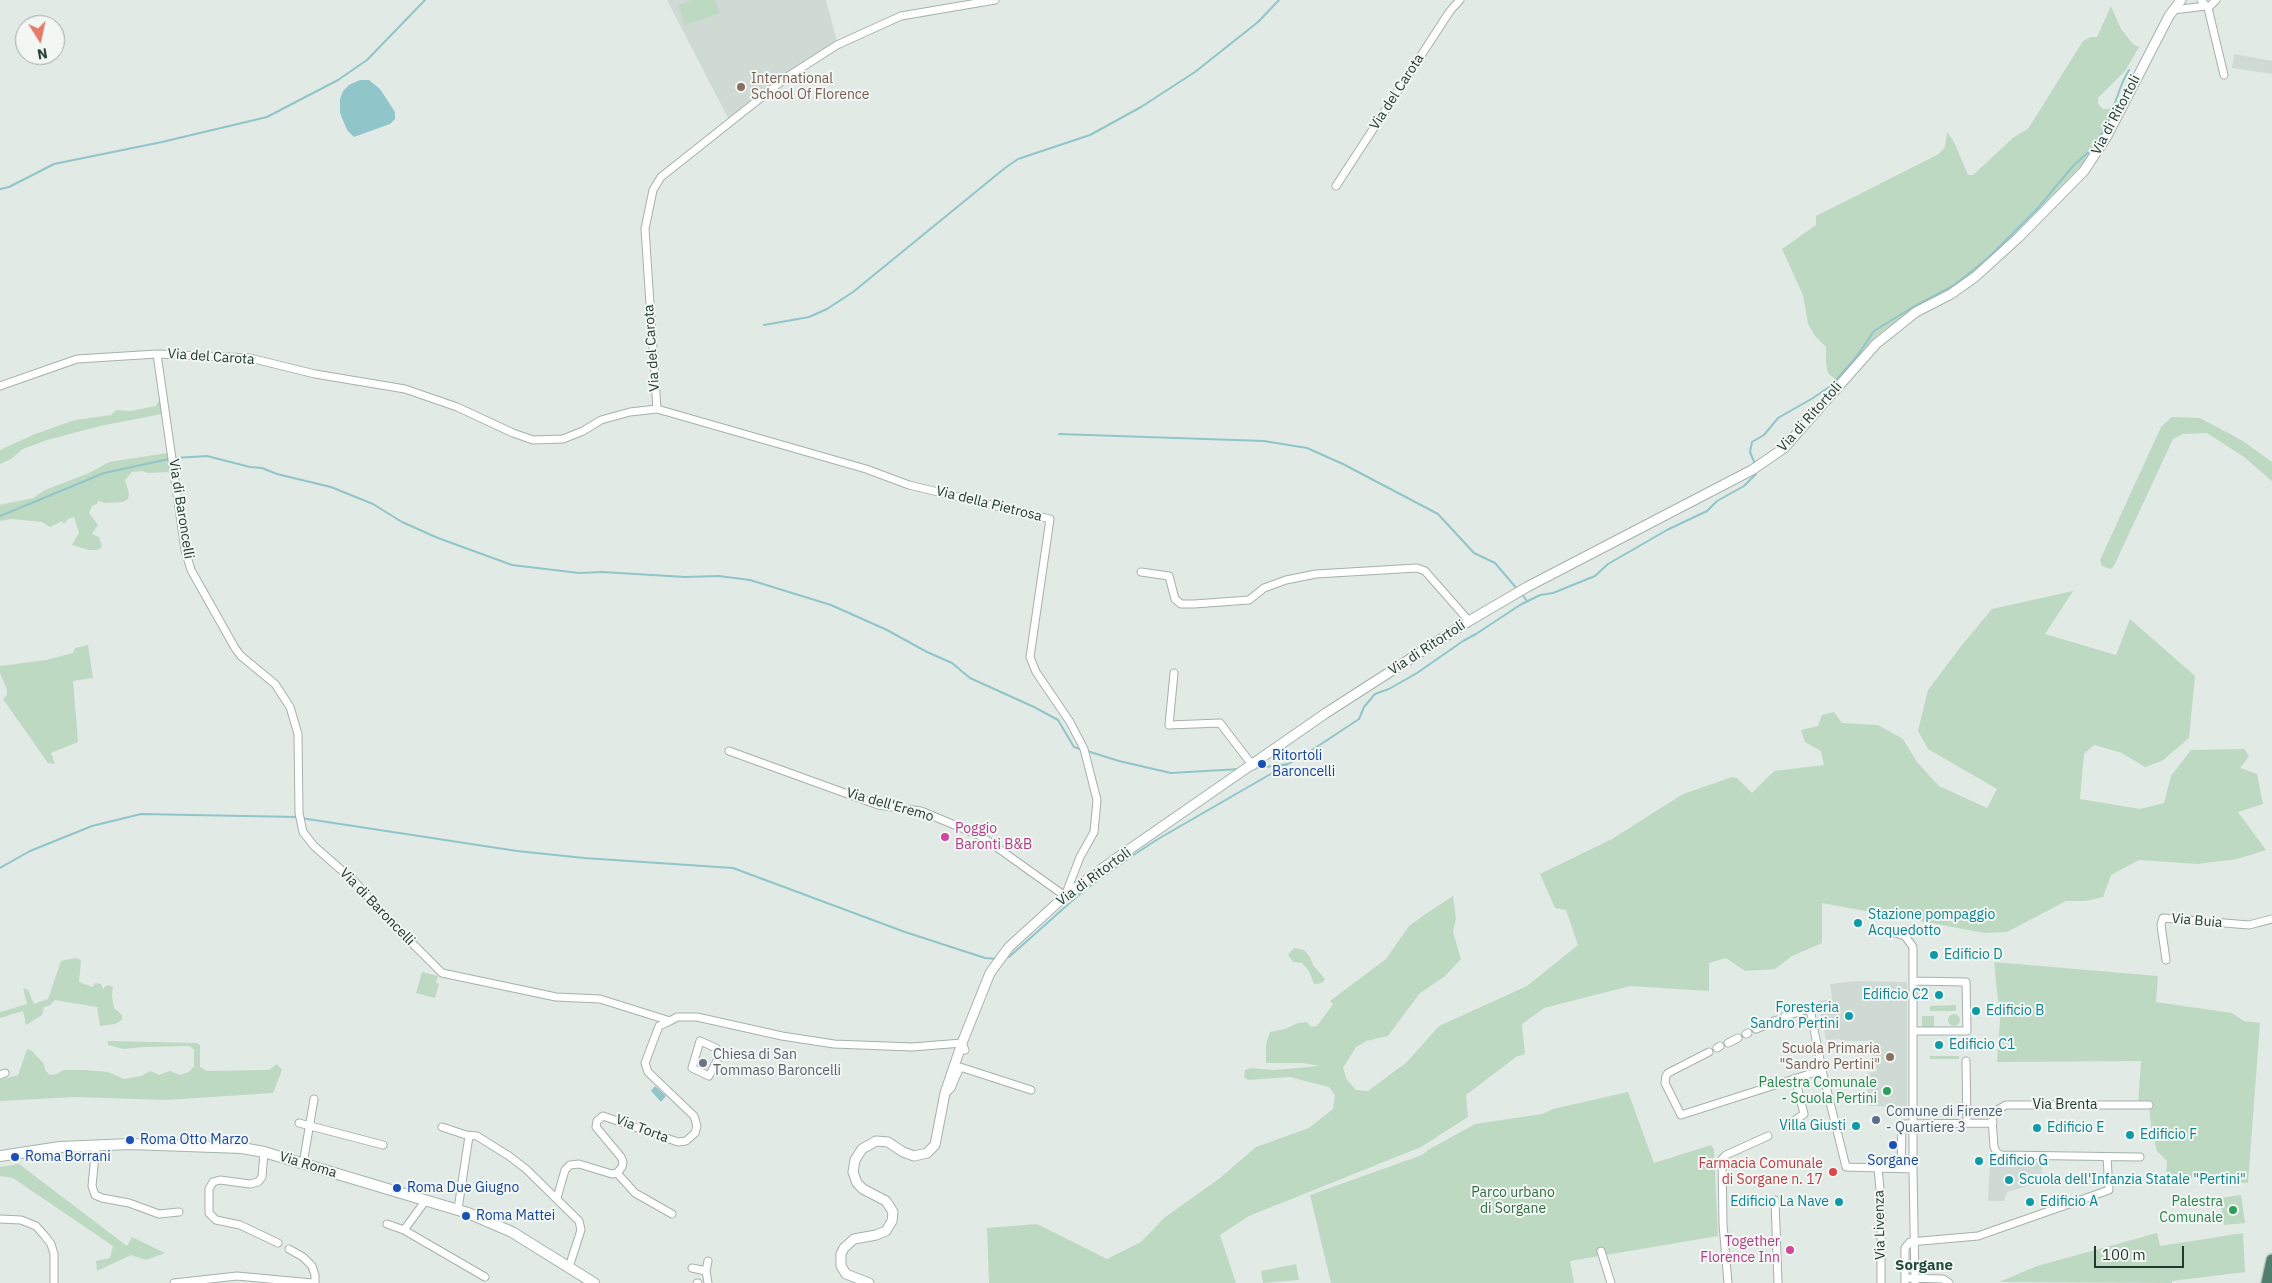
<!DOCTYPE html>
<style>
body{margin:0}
#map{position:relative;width:2272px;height:1283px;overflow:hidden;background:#e2eae6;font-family:"IBM Plex Sans",sans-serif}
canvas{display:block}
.north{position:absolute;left:15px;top:15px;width:50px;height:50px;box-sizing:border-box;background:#f2f7f4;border:1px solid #a0aba6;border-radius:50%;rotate:170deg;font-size:14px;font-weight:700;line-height:20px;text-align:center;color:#243932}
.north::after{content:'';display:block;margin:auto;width:18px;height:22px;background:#e27b68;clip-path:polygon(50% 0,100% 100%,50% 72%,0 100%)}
.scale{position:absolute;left:2094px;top:1246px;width:90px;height:22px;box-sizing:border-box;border:2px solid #243932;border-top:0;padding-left:6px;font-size:15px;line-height:18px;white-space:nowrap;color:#243932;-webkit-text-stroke:4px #f2f7f4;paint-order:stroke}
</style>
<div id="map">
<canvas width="2272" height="1283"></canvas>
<div class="north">N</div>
<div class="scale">100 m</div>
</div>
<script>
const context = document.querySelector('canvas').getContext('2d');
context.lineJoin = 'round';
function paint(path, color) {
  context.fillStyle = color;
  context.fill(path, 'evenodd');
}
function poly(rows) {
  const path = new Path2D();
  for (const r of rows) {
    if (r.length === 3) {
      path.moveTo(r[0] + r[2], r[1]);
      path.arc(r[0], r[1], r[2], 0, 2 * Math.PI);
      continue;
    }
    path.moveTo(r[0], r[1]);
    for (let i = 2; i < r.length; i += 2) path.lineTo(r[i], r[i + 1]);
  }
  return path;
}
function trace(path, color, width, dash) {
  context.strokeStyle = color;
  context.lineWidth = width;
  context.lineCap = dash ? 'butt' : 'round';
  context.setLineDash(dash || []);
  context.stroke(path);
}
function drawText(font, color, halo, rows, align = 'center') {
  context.font = font + ' "IBM Plex Sans",sans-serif';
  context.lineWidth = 4;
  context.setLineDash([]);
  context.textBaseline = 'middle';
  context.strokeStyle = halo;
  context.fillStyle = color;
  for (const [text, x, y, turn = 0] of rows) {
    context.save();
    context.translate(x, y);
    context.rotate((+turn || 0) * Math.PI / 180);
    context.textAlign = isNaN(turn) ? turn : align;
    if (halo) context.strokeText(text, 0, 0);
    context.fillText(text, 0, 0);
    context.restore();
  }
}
paint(poly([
 [667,0,826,0,837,41,814,55,728,118],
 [2234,54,2272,61,2272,74,2232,68],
 [1855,981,1907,982,1907,1107,1868,1106,1867,1073,1877,1071,1870,1041,1841,1041,1840,1039,1826,1040,1818,1001,1832,999,1830,984],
 [1990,1161,2042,1162,2041,1182,2007,1192,2004,1201,1988,1201]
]), '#d0dad5');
paint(poly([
 [694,0,715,0,720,13,685,25,678,5],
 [2111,6,2121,29,2133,44,2139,47,2125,71,2098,98,2098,104,2103,109,2109,109,2122,98,2105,134,2087,160,1985,264,1941,296,1919,307,1884,330,1872,340,1838,382,1828,373,1826,363,1826,347,1815,336,1808,324,1803,295,1782,249,1816,225,1816,216,1939,154,1945,147,1947,132,1954,142,1968,175,1973,175,2014,137,2028,129,2083,41,2091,37,2097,37],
 [160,399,162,414,100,426,47,440,23,449,11,459,0,464,0,450,35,434,75,420,111,415,116,410,130,411,156,406],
 [2172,417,2200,418,2243,441,2272,462,2272,481,2244,457,2207,433,2183,434,2173,439,2114,566,2110,569,2102,566,2100,560,2161,427],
 [167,453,170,472,148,473,142,471,132,472,125,480,129,493,128,499,123,502,105,503,98,501,97,504,92,506,89,513,98,525,92,534,99,537,102,547,97,550,89,550,72,545,79,533,74,517,68,519,64,524,62,521,50,527,42,522,11,519,0,521,0,505,33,498,45,490,89,473,109,462],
 [2073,591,2045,634,2116,655,2130,619,2195,676,2189,738,2162,761,2145,767,2122,753,2094,745,2084,754,2080,799,2140,809,2164,803,2171,776,2191,750,2244,749,2249,756,2240,768,2257,774,2263,804,2238,812,2266,850,2237,859,2198,864,2139,860,2111,875,2103,897,2086,901,2066,901,2007,932,1985,933,1822,903,1822,943,1792,956,1775,969,1745,971,1726,958,1709,963,1709,991,1630,986,1544,1008,1522,1024,1525,1054,1516,1057,1466,1095,1468,1117,1421,1147,1249,1216,1220,1235,1236,1283,989,1283,987,1228,1037,1224,1107,1259,1141,1242,1164,1218,1220,1178,1256,1147,1309,1128,1333,1109,1335,1095,1329,1087,1290,1077,1248,1080,1244,1077,1245,1070,1251,1068,1274,1070,1319,1066,1304,1063,1266,1063,1266,1044,1270,1032,1285,1029,1298,1023,1307,1022,1311,1027,1317,1026,1333,1004,1330,1001,1386,959,1409,926,1427,913,1453,896,1456,918,1453,932,1461,959,1444,977,1420,993,1388,1036,1366,1041,1356,1047,1343,1068,1347,1080,1356,1090,1368,1091,1407,1062,1439,1026,1527,986,1578,945,1566,910,1555,908,1540,874,1612,839,1683,794,1732,777,1737,778,1752,793,1774,771,1824,765,1821,751,1805,742,1801,730,1818,726,1822,715,1834,712,1842,723,1878,725,1903,739,1917,762,1939,786,1987,808,1997,789,1928,749,1918,731,1928,690,1962,645,1992,609],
 [88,645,93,678,73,681,78,742,51,753,55,764,48,763,3,699,7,695,7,690,0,673,0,666,46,660,73,653,75,648],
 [1294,948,1304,950,1310,957,1313,965,1325,979,1322,983,1314,984,1309,971,1302,963,1293,962,1288,955],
 [76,958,81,960,79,982,93,987,95,983,101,984,103,989,107,985,113,987,112,996,114,1008,122,1015,122,1020,115,1024,100,1026,97,1007,55,1000,49,1006,44,1007,42,1015,26,1025,23,1011,0,1018,0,1012,27,1004,23,988,28,990,34,1004,48,999,61,961],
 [1994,962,2158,976,2156,1002,2232,1013,2244,1021,2260,1023,2248,1183,2166,1176,2167,1161,2157,1151,2151,1126,2149,1105,2138,1105,2141,1061,1997,1062,2000,1020],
 [422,972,438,976,436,983,439,984,435,998,416,993],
 [1956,1005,1956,1011,1930,1011,1930,1006],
 [1954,1020,6],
 [1922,1016,1934,1016,1934,1027,1922,1027],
 [108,1041,197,1043,200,1045,200,1067,207,1071,269,1070,277,1064,282,1070,273,1093,166,1100,76,1097,0,1101,0,1080,18,1075,27,1049,32,1051,44,1064,45,1070,50,1075,57,1074,63,1070,85,1070,108,1072,124,1079,141,1076,150,1071,159,1075,170,1071,180,1075,189,1072,194,1066,194,1050,190,1046,142,1047,124,1049,108,1045],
 [1930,1056,1959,1056,1959,1059,1930,1059],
 [1628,1092,1654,1163,1711,1145,1714,1150,1718,1236,1570,1261,1574,1283,1331,1283,1310,1195,1422,1155,1428,1150,1475,1124,1542,1114,1553,1109],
 [19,1164,127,1246,132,1237,165,1253,146,1260,131,1255,97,1271,96,1261,110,1258,113,1246,13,1178,0,1176,0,1167],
 [2241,1195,2245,1223,2224,1225,2220,1198],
 [2157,1233,2160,1246,2243,1233,2245,1272,2172,1281,2172,1283,1999,1282,2037,1266],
 [1296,1264,1299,1280,1263,1283,1261,1271]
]), '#bdd9c2');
paint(poly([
 [360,80,369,80,380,89,395,112,395,119,390,124,354,137,347,130,340,113,340,99,343,91,349,85],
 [655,1086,666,1096,661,1102,651,1091]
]), '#90c5c9');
trace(poly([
 [0,189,9,187,54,164,162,142,267,117,338,80,367,60,425,0],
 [764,325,809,317,827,309,853,292,1005,168,1018,159,1090,135,1141,107,1195,72,1258,22,1279,0],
 [1059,434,1264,441,1307,448,1343,464,1438,514,1474,553,1495,563,1518,590],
 [175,458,207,456,250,467,262,468,277,474,331,487,373,504,402,522,438,538,512,565,579,573,602,572,685,577,719,576,750,580,831,605,887,630,927,652,952,663,970,678,1034,707,1058,720,1074,747,1080,749],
 [1755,464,1750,452,1752,442,1764,435,1778,418,1813,398,1832,385,1857,356,1874,331,1913,307,1953,286,1988,258,2038,208,2073,166,2093,148,2106,127,2123,81,2129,70],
 [0,516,104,473,169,459],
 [1521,593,1527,601],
 [1087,751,1119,761,1171,773,1240,769],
 [1258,768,1288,764,1306,754,1359,719,1364,707,1375,694,1389,689,1417,673,1463,641,1476,634,1520,605,1540,595,1553,593,1595,576,1608,564,1667,530,1707,511,1717,501,1744,486,1756,474,1756,471],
 [301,818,517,851,584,858,733,868,905,932,985,958,998,959],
 [0,868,30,851,92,826,141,814,297,817],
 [1005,958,1009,957,1082,892,1132,856,1158,839,1288,764]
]), '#90c5c9', 2);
const minor = poly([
 [2201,0,2208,8,2216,0],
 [2208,8,2224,75],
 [2173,10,2206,6],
 [1336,186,1450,11,1460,0],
 [157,354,185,550,191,570,235,648,241,656,275,684,290,707,298,734,299,813,303,832,314,846,356,883,386,917,442,973,556,997,600,999,670,1021,677,1017,697,1017,782,1036,834,1044,912,1047,962,1043,965,1050],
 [0,386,77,359,157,354,250,358,315,374,405,389,457,407,513,433,533,440,563,439,583,431,601,420,630,412,657,409,866,469,909,485,1050,519,1030,657,1036,672,1070,722,1084,749,1097,800,1094,832,1080,857,1065,896,981,836,921,811,878,805,729,751],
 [657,409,645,229,653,190,661,177,787,77,837,45,901,16,995,0],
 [1141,572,1169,576,1175,599,1181,604,1194,604,1249,600,1264,588,1286,580,1316,574,1417,568,1425,571,1469,621],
 [1174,673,1169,725,1220,723,1253,766],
 [1889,931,1905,936,1913,947,1913,1169,1915,1283],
 [2166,960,2161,925,2163,918,2249,925,2272,919],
 [1785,1016,1810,1009,1822,1070,1846,1167,1913,1169],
 [1774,1021,1777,1020],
 [1756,1029,1766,1025],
 [1913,1031,1967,1031,1966,982,1913,981],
 [1746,1034,1748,1033],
 [700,1041,716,1048,720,1055,709,1076,692,1068,700,1041],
 [1728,1043,1738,1038],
 [1717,1048,1720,1046],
 [1709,1052,1668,1073,1666,1076,1665,1083,1681,1115,1822,1070],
 [1966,1061,1967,1123],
 [0,1075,5,1073],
 [947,1092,951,1088,960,1067,1031,1090],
 [299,1123,383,1145],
 [442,1127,466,1135,477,1136,509,1156,526,1169,579,1221,581,1230,569,1267],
 [1785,1127,1804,1114,1795,1078],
 [96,1145,92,1186,95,1195,102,1198,129,1203,159,1214,179,1212],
 [264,1152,262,1177,258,1182,250,1184,220,1180,213,1182,209,1189,209,1213,216,1220,240,1225,278,1243],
 [2140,1157,2001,1155,1997,1153,1994,1147,1992,1118,1999,1109,2006,1105,2149,1105],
 [303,1164,314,1099],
 [1878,1168,1881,1200,1881,1283],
 [1901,1168,1902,1124,1993,1123],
 [617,1173,635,1193,672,1214],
 [557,1198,565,1170,570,1165,579,1164,612,1174,617,1173,622,1167,623,1162,621,1157,596,1127,597,1121,603,1116,678,1142,686,1141,695,1133,697,1126,694,1116,648,1072,645,1063,659,1026,670,1021],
 [426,1200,404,1230,485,1277],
 [1775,1200,1778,1283],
 [458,1209,469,1136],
 [0,1219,21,1220,36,1226,44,1235,51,1244,54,1254,54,1283],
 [387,1224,404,1230],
 [289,1249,303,1257,312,1266,315,1275,315,1283],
 [1601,1251,1611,1283],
 [692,1268,706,1271,708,1283],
 [706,1271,708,1261],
 [1905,1278,1943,1279,1949,1283],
 [174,1283,237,1276,312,1283],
 [697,1283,698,1283],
 [1728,1283,1723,1224,1722,1159,1726,1155,1768,1136],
 [1905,1283,1905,1248,1910,1242,1978,1236,2109,1190,2107,1157]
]);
const tertiary = poly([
 [869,1283,846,1274,841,1266,841,1254,844,1248,854,1239,876,1235,886,1231,892,1221,893,1212,886,1201,863,1189,857,1183,853,1172,855,1160,862,1149,876,1141,888,1142,903,1152,914,1156,927,1153,935,1145,945,1093,962,1043,990,973,1009,947,1065,896,1114,860,1326,713,1469,621,1527,587,1752,470,1784,448,1876,344,1916,312,1951,294,1975,277,2018,238,2084,171,2107,136,2169,16,2181,0]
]);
const secondary = poly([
 [0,1156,60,1147,130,1144,242,1148,264,1152,468,1213,512,1232,594,1283]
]);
const trunk = poly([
 [2267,1283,2272,1260]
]);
trace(minor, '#a5b1ac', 9);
trace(tertiary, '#a5b1ac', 11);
trace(secondary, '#a2b5ac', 12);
trace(trunk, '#bdc4c2', 14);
trace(minor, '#fff', 7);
trace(tertiary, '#fff', 9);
trace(secondary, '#fff', 10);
trace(trunk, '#4f7e6f', 11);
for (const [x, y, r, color] of [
 [741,87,5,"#8d6e63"],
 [1262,764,5,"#1a4fb4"],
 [945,837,5,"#d1479c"],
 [1858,923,5,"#0f9aa8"],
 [1934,955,5,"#0f9aa8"],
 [1939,995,5,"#0f9aa8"],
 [1976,1011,5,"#0f9aa8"],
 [1849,1016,5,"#0f9aa8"],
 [1939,1045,5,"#0f9aa8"],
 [1890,1057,5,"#8d6e63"],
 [703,1063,5,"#6b7280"],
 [1887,1091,5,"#2e9e5b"],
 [1876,1120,5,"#5c6f8a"],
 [1856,1126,5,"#0f9aa8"],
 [2037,1128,5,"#0f9aa8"],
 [2130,1135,5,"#0f9aa8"],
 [130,1140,5,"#1a4fb4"],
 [1893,1145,5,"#1a4fb4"],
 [15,1157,5,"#1a4fb4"],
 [1979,1161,5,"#0f9aa8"],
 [1833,1172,5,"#e0444e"],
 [2009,1180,5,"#0f9aa8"],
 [397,1188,5,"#1a4fb4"],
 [1839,1202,5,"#0f9aa8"],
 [2030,1202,5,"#0f9aa8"],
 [2233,1210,5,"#2e9e5b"],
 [466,1216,5,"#1a4fb4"],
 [1790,1250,5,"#d1479c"]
]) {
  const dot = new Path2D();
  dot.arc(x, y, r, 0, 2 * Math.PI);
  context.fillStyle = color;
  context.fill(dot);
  trace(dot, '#f2f7f4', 2);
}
drawText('14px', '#785e54', '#f2f7f4', [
 ["International",751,79],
 ["School Of Florence",751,95],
 ["Scuola Primaria",1880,1049,"right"],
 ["\"Sandro Pertini\"",1880,1065,"right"]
], 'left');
drawText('14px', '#243932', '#f2f7f4', [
 ["Via del Carota",1397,92,-57],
 ["Via di Ritortoli",2116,115,-62],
 ["Via del Carota",652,348,-94],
 ["Via del Carota",211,357,4],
 ["Via di Ritortoli",1810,417,-48],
 ["Via della Pietrosa",989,504,14],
 ["Via di Baroncelli",181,509,81],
 ["Via di Ritortoli",1427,648,-33],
 ["Via dell'Eremo",890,805,16],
 ["Via di Ritortoli",1094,877,-36],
 ["Via di Baroncelli",377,907,46],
 ["Via Buia",2197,921,5],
 ["Via Brenta",2065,1105],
 ["Via Torta",642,1129,21],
 ["Via Roma",308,1165,17],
 ["Via Livenza",1880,1225,-91]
]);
drawText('14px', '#164399', '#f2f7f4', [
 ["Ritortoli",1272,756],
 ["Baroncelli",1272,772],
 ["Roma Otto Marzo",140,1140],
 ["Roma Borrani",25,1157],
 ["Sorgane",1893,1161,"center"],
 ["Roma Due Giugno",407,1188],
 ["Roma Mattei",476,1216]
], 'left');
drawText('14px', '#b23c85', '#f2f7f4', [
 ["Poggio",955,829],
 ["Baronti B&B",955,845],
 ["Together",1780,1242,"right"],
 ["Florence Inn",1780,1258,"right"]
], 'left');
drawText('14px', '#0d838f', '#f2f7f4', [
 ["Stazione pompaggio",1868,915],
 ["Acquedotto",1868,931],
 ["Edificio D",1944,955],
 ["Edificio C2",1929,995,"right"],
 ["Foresteria",1839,1008,"right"],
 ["Sandro Pertini",1839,1024,"right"],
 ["Edificio B",1986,1011],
 ["Edificio C1",1949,1045],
 ["Villa Giusti",1846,1126,"right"],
 ["Edificio E",2047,1128],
 ["Edificio F",2140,1135],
 ["Edificio G",1989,1161],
 ["Scuola dell'Infanzia Statale \"Pertini\"",2019,1180],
 ["Edificio La Nave",1829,1202,"right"],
 ["Edificio A",2040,1202]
], 'left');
drawText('14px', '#5b616d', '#f2f7f4', [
 ["Chiesa di San",713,1055],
 ["Tommaso Baroncelli",713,1071]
], 'left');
drawText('14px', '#27864d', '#f2f7f4', [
 ["Palestra Comunale",1877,1083],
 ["- Scuola Pertini",1877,1099],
 ["Palestra",2223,1202],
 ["Comunale",2223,1218]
], 'right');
drawText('14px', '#4e5e75', '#f2f7f4', [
 ["Comune di Firenze",1886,1112],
 ["- Quartiere 3",1886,1128]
], 'left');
drawText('14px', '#be3a42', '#f2f7f4', [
 ["Farmacia Comunale",1823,1164],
 ["di Sorgane n. 17",1823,1180]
], 'right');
drawText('14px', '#336b44', '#f2f7f4', [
 ["Parco urbano",1513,1193],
 ["di Sorgane",1513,1209]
]);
drawText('bold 15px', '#22493c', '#f2f7f4', [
 ["Sorgane",1924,1266]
]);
</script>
